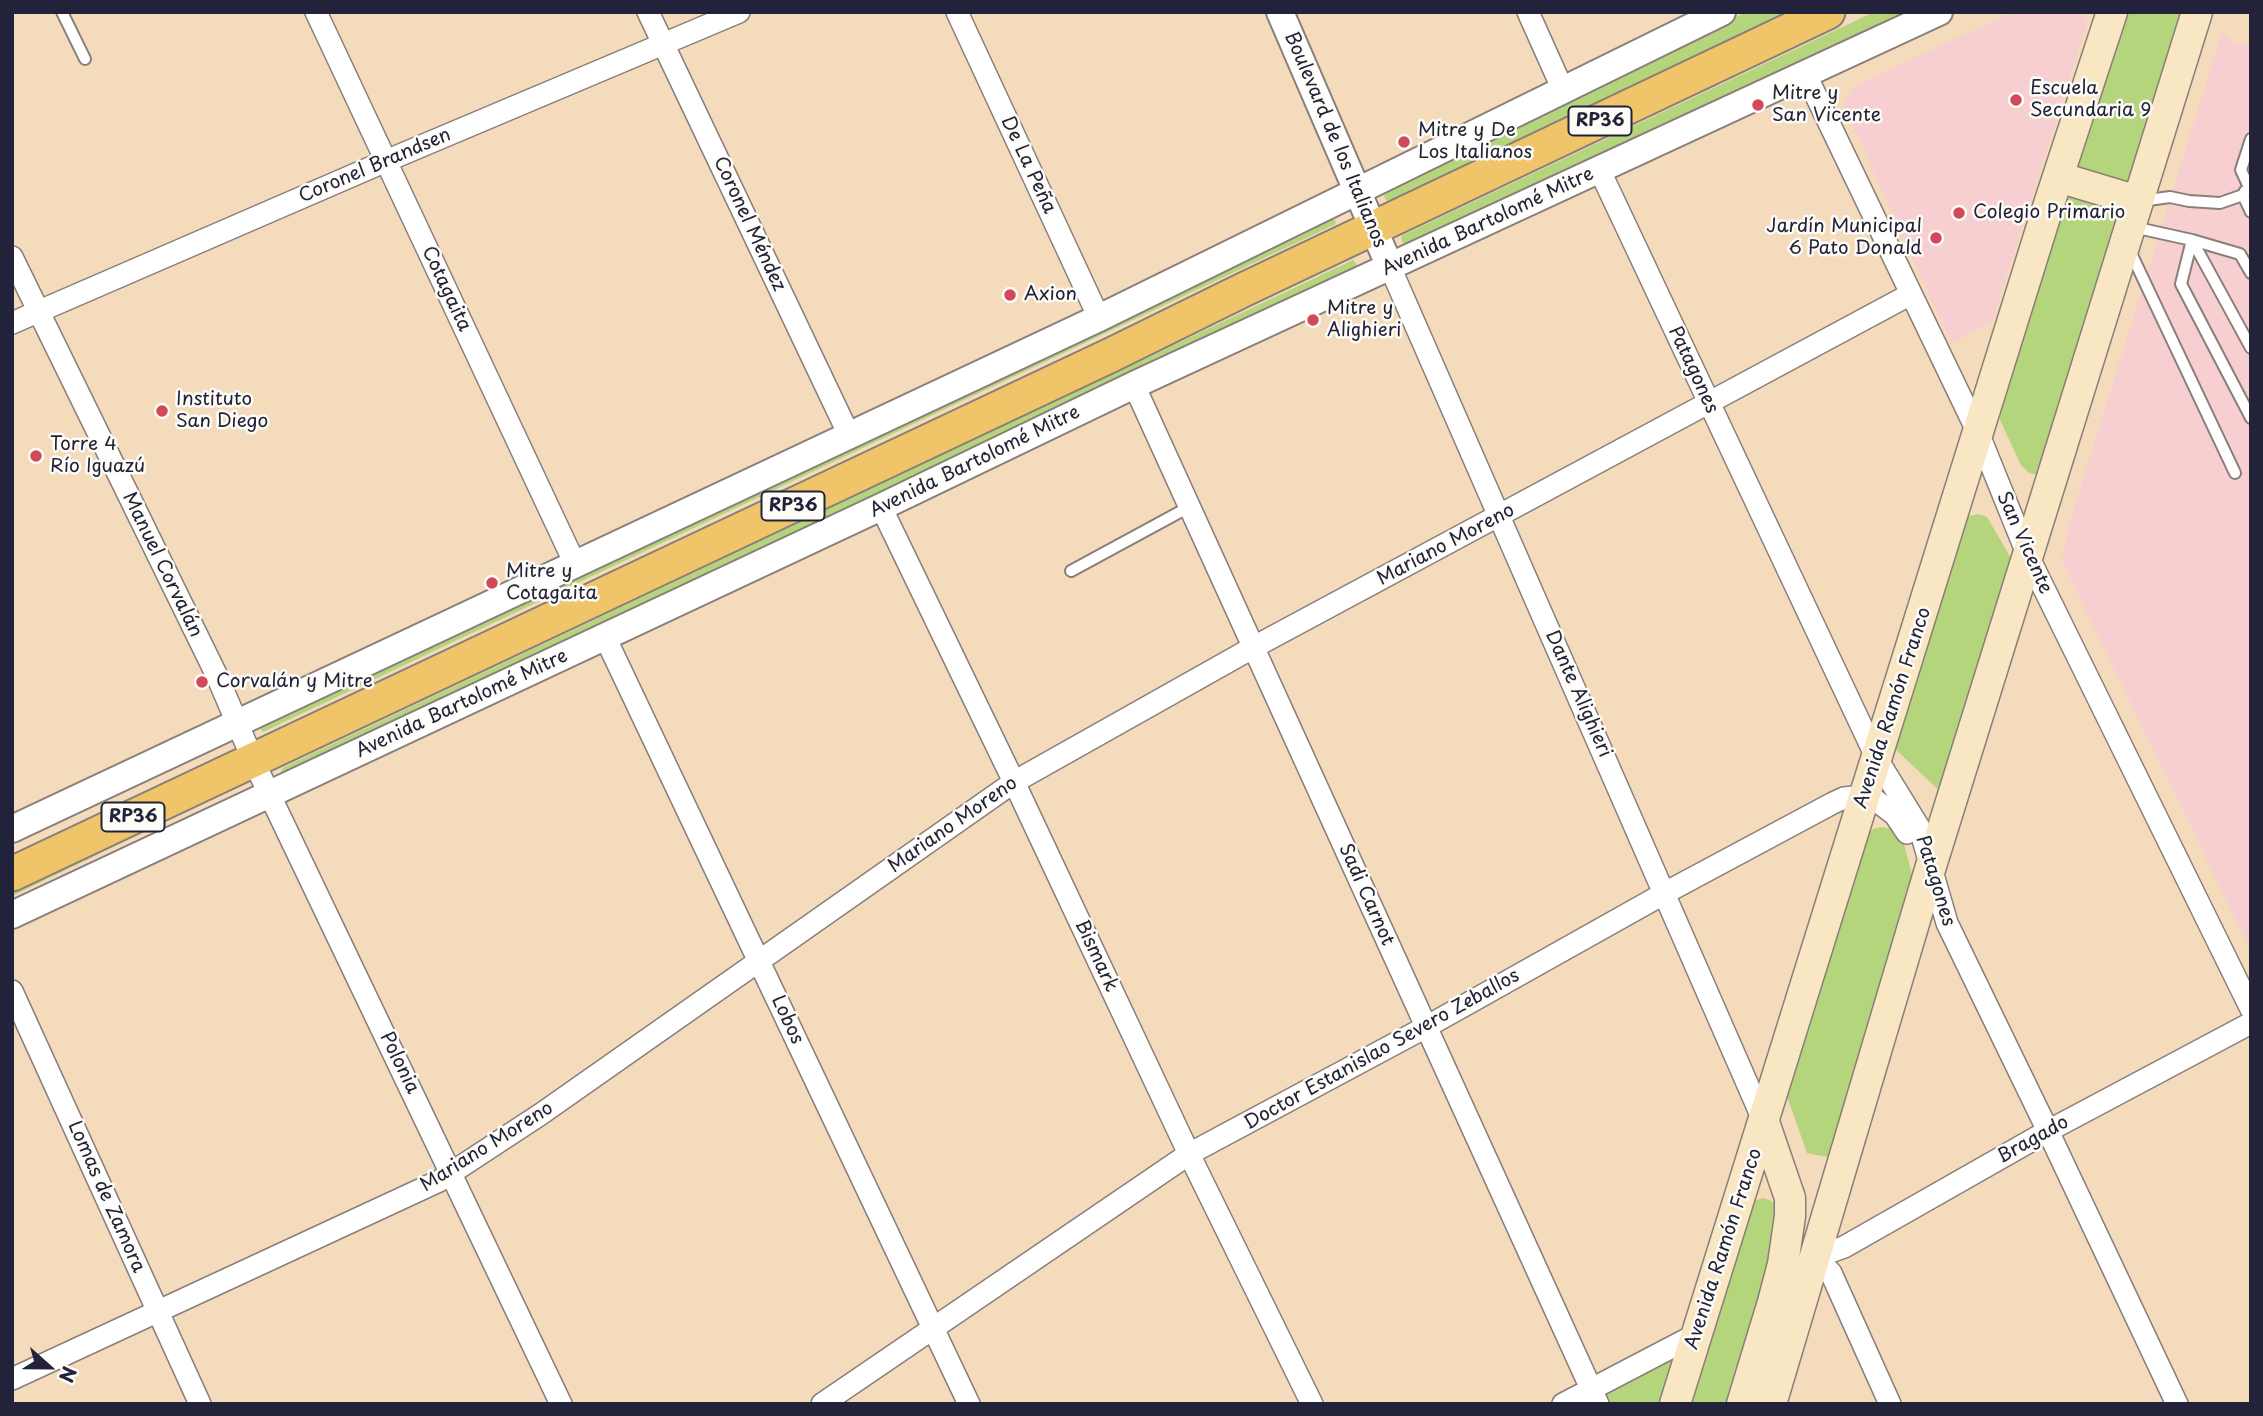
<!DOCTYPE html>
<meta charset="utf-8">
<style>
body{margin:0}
#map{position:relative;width:2263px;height:1416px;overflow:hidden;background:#f3dbbb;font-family:"Playpen Sans",sans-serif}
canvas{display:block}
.frame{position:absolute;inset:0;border:14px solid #22223b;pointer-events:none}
.north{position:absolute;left:14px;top:1332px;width:70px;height:70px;-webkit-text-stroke:5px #fdfcf7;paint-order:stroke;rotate:111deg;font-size:19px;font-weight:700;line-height:28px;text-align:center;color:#22223b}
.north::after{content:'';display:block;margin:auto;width:24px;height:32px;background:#22223b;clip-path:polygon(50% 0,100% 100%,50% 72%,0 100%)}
</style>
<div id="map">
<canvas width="2263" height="1416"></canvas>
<div class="frame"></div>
<div class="north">N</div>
</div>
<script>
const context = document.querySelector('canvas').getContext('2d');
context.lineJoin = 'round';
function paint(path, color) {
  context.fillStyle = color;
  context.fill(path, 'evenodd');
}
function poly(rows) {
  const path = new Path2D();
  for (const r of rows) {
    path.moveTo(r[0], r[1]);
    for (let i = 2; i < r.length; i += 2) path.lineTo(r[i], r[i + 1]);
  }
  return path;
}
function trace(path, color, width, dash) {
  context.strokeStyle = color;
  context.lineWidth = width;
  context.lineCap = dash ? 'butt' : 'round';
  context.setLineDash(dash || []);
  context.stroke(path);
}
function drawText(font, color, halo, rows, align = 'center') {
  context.font = font + ' "Playpen Sans",sans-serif';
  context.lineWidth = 5;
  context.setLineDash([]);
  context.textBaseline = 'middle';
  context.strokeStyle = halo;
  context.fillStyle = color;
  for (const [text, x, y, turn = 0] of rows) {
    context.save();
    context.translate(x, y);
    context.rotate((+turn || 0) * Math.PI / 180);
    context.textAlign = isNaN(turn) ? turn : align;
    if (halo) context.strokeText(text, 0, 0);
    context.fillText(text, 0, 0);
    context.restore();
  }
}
paint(poly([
 [2013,12,2078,12,2088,20,1992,322,1951,344,1844,105,1854,86],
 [2222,32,2236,46,2251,43,2251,951,2062,561,2068,528]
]), '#f7cfd0');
paint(poly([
 [1746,12,1790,12,1388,201,1385,199,1384,195,1386,192],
 [1874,12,1913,12,1408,244,1403,243,1401,238,1403,235],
 [2121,12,2191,12,2038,475,2029,473,2021,465,2000,420,2000,408],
 [1332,218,1335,220,1336,224,263,732,261,730,261,727],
 [1353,260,1358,266,1354,271,286,775,282,774,281,771,284,767],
 [1978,514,1987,517,2012,560,1946,797,1894,748,1960,523,1969,516],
 [227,784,231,790,12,896,12,887],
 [1881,827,1894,829,1902,837,1914,882,1835,1150,1828,1157,1817,1155,1807,1153,1785,1091,1868,834,1873,829],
 [1764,1198,1773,1202,1778,1210,1779,1238,1734,1404,1686,1404,1747,1208,1756,1200],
 [1669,1357,1674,1359,1662,1404,1607,1404,1603,1395,1606,1390]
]), '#b5d57d');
const service = poly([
 [62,12,85,59],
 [2248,185,2241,170,2251,139],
 [2245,191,2243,195,2251,212],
 [2141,201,2170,197,2189,201,2220,203,2243,195],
 [2133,227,2192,240,2251,348],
 [2130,251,2235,473],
 [2251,273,2240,254,2192,240,2181,284,2251,418],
 [1071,571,1189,507]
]);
const minor = poly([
 [316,12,576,566],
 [648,12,849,435],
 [957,12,1099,318],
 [1528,12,1563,90],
 [1805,73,1979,435,2028,556,2251,1009],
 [1600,171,1877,759,1920,829,1947,923,2048,1131,2177,1404],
 [12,257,217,676,253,760,561,1404],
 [1390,267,1764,1122],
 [12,323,386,161,739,12],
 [1134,385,1598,1404],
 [881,507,1014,782,1189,1154,1312,1404],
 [605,637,969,1404],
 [12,991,200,1404],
 [12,1379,439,1181,541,1114,1014,782,1254,647,1911,294],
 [822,1404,1189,1154,1426,1027,1665,893,1833,803,1844,798,1865,796,1874,799,1895,815,1907,833],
 [1563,1404,1697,1334],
 [1890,1404,1831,1273,1816,1257,1844,1247,2048,1131,2251,1023]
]);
const tertiary = poly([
 [1280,12,1390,267],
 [12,829,1099,318,1722,12],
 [12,915,881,507,1134,385,1939,12]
]);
const secondary = poly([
 [2058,177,2138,201],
 [1675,1404,2049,204,2112,12],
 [1742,1404,1773,1302,1783,1264,1790,1216,1790,1198,1764,1122],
 [1771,1404,1931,866,2197,12]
]);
const primary = poly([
 [12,874,1111,355,1243,290,1828,12]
]);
trace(service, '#8a7e7b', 14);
trace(minor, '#8a7e7b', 24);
trace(tertiary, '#8a7e7b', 30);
trace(secondary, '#8a7e7b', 33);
trace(primary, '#8a7e7b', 37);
trace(service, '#fff', 10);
trace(minor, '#fff', 21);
trace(tertiary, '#fff', 26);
trace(secondary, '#f9e7c3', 30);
trace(primary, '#f0c469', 33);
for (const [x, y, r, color] of [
 [2016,100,7,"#d1495b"],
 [1758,105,7,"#d1495b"],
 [1404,142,7,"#d1495b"],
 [1959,213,7,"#d1495b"],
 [1936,238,7,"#d1495b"],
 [1010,295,7,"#d1495b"],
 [1313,320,7,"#d1495b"],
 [162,411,7,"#d1495b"],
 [36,456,7,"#d1495b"],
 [492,583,7,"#d1495b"],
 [202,682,7,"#d1495b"]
]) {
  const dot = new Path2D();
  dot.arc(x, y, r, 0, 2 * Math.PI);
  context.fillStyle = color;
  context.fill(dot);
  trace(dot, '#fdfcf7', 2.5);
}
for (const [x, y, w] of [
 [1600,121,63],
 [793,506,63],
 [133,817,63]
]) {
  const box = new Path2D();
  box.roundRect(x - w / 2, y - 14.5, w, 29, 5);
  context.fillStyle = '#fdfcf7';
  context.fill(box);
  trace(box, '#22223b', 2);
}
drawText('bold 18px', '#22223b', null, [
 ["RP36",1600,121],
 ["RP36",793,506],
 ["RP36",133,817]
]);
drawText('19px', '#22223b', '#fdfcf7', [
 ["Escuela",2030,89],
 ["Secundaria 9",2030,111],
 ["Mitre y",1772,94],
 ["San Vicente",1772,116],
 ["Mitre y De",1418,131],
 ["Los Italianos",1418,153],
 ["Colegio Primario",1973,213],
 ["Jardín Municipal",1922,227,"right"],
 ["6 Pato Donald",1922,249,"right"],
 ["Axion",1024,295],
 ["Mitre y",1327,309],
 ["Alighieri",1327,331],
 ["Instituto",176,400],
 ["San Diego",176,422],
 ["Torre 4",50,445],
 ["Río Iguazú",50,467],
 ["Mitre y",506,572],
 ["Cotagaita",506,594],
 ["Corvalán y Mitre",216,682]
], 'left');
drawText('19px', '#22223b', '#fdfcf7', [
 ["Boulevard de los Italianos",1335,140,67],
 ["De La Peña",1028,165,65],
 ["Coronel Brandsen",375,166,-23],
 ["Avenida Bartolomé Mitre",1488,222,-25],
 ["Coronel Méndez",749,224,65],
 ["Cotagaita",446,289,65],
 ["Patagones",1693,370,65],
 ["Avenida Bartolomé Mitre",975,462,-26],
 ["San Vicente",2024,543,66],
 ["Mariano Moreno",1446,545,-28],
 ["Manuel Corvalán",162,565,64],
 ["Dante Alighieri",1578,694,66],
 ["Avenida Bartolomé Mitre",462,704,-25],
 ["Avenida Ramón Franco",1893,708,-72],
 ["Mariano Moreno",953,825,-35],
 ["Patagones",1935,881,73],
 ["Sadi Carnot",1366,895,66],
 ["Bismark",1096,956,65],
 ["Lobos",787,1020,65],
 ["Doctor Estanislao Severo Zeballos",1382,1050,-29],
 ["Polonia",399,1063,64],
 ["Bragado",2033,1140,-29],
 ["Mariano Moreno",487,1147,-32],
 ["Lomas de Zamora",106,1197,66],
 ["Avenida Ramón Franco",1724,1249,-72]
]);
</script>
